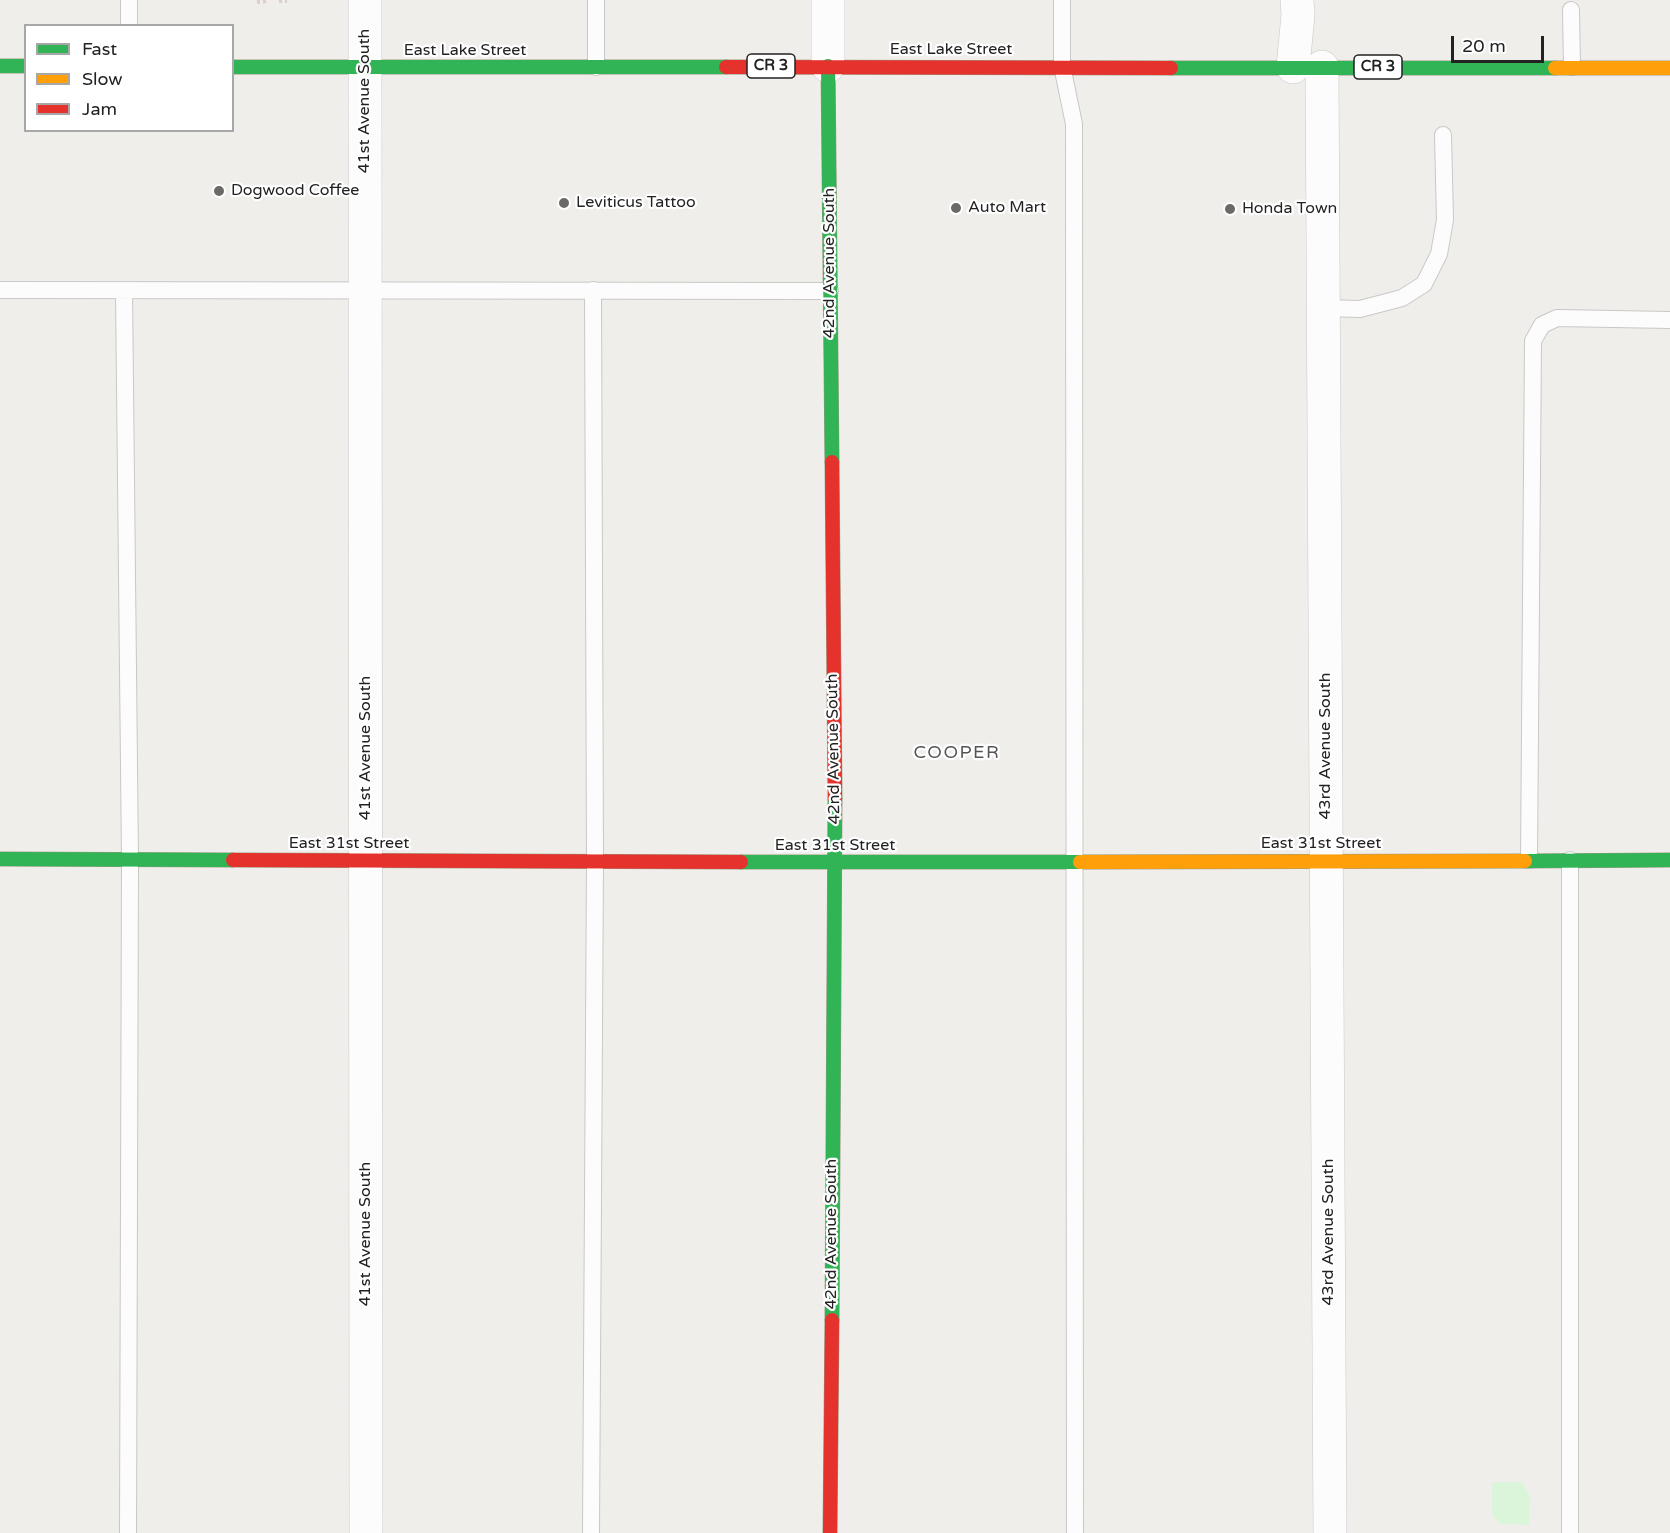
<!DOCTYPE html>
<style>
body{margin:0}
#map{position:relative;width:1670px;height:1533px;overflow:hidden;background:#f0eeeb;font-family:"Varela Round",sans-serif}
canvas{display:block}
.legend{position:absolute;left:24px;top:24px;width:210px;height:108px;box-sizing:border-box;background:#fff;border:2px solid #a7a7a7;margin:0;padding:8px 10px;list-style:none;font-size:18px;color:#222}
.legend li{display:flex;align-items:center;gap:12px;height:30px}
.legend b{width:30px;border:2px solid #a7a7a7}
.scale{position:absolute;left:1451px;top:36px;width:93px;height:27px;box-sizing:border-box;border:3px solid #222;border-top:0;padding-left:8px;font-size:18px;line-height:21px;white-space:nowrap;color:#222;-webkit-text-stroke:4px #fff;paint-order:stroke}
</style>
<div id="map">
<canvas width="1670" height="1533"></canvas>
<ul class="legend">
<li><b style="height:8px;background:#30b455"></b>Fast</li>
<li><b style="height:8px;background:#ff9f0a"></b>Slow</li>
<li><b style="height:8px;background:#e5322d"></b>Jam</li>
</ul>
<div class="scale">20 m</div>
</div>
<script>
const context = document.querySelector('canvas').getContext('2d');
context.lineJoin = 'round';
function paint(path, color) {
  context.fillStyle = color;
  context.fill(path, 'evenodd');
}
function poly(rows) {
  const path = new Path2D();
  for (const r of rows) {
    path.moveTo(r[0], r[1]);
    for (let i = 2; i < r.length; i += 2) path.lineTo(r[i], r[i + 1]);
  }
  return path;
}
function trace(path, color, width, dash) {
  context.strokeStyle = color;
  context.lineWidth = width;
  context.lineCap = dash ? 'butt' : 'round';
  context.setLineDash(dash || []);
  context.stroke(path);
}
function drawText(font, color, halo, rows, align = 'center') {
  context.font = font + ' "Varela Round",sans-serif';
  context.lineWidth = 4.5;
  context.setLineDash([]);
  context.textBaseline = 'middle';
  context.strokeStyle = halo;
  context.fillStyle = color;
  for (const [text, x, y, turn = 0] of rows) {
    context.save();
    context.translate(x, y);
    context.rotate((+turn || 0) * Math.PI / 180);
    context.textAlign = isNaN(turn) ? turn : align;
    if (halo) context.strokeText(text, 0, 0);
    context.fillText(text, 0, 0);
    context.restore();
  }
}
paint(poly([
 [1492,1482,1522,1482,1530,1496,1529,1525,1501,1524,1495,1519,1492,1513]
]), '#daf5da');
const lane = poly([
 [129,0,129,26],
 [1062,0,1062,66,1074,124,1075,1533],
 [1571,10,1572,67],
 [596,67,596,0],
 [0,290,830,291],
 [124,290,130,860,128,1533],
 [1323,308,1360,309,1402,298,1424,284,1439,254,1445,220,1443,135],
 [1529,860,1533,341,1542,325,1557,318,1670,320],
 [1570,860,1570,1533],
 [591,1533,595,861,593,290]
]);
const street = poly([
 [365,0,366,1533],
 [828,0,828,66],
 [1293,67,1298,15,1297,0],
 [1322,67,1330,1533]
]);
const fast = poly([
 [0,66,26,66],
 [828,66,832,462],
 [232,67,726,67],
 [1171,68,1555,68],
 [0,859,233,860],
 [1525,861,1670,860],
 [741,862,1080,862],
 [832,1320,835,798]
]);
const slow = poly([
 [1555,68,1670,68],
 [1080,862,1525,861]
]);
const jam = poly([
 [726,67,1171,68],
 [832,462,835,798],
 [233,860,741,862],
 [830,1533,832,1320]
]);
trace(lane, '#c9c8c7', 18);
trace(street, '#c9c8c7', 34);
trace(fast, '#999a82', 15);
trace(slow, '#999a82', 15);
trace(jam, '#999a82', 15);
trace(poly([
 [279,1,287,1],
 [257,2,268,1]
]), '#dccecd', 4, [3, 3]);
trace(lane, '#fdfcfc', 16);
trace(street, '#fdfcfc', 33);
trace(fast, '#30b455', 14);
trace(slow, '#ff9f0a', 14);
trace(jam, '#e5322d', 14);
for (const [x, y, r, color] of [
 [219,191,6,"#6a6968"],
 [564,203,6,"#6a6968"],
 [956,208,6,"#6a6968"],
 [1230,209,6,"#6a6968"]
]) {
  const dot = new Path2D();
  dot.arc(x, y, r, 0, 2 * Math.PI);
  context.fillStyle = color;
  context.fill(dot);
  trace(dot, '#fff', 2);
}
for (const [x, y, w] of [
 [771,66,48],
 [1378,67,48]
]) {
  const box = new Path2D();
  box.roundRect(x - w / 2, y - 12, w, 24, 4.5);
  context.fillStyle = '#fff';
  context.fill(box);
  trace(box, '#222', 1.5);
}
drawText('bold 15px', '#222', null, [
 ["CR 3",771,66],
 ["CR 3",1378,67]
]);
drawText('16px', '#222', '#fff', [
 ["East Lake Street",951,50],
 ["East Lake Street",465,51],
 ["41st Avenue South",365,101,-90],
 ["42nd Avenue South",830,263,-90],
 ["43rd Avenue South",1326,746,-90],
 ["41st Avenue South",366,748,-90],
 ["42nd Avenue South",834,749,-91],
 ["East 31st Street",349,844],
 ["East 31st Street",1321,844],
 ["East 31st Street",835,846],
 ["43rd Avenue South",1329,1232,-90],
 ["41st Avenue South",366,1234,-90],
 ["42nd Avenue South",832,1234,-90]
]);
drawText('16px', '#222', '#fff', [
 ["Dogwood Coffee",231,191],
 ["Leviticus Tattoo",576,203],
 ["Auto Mart",968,208],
 ["Honda Town",1242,209]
], 'left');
context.letterSpacing = '1.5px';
drawText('18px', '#555', '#fff', [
 ["COOPER",957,753]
]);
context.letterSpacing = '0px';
</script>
